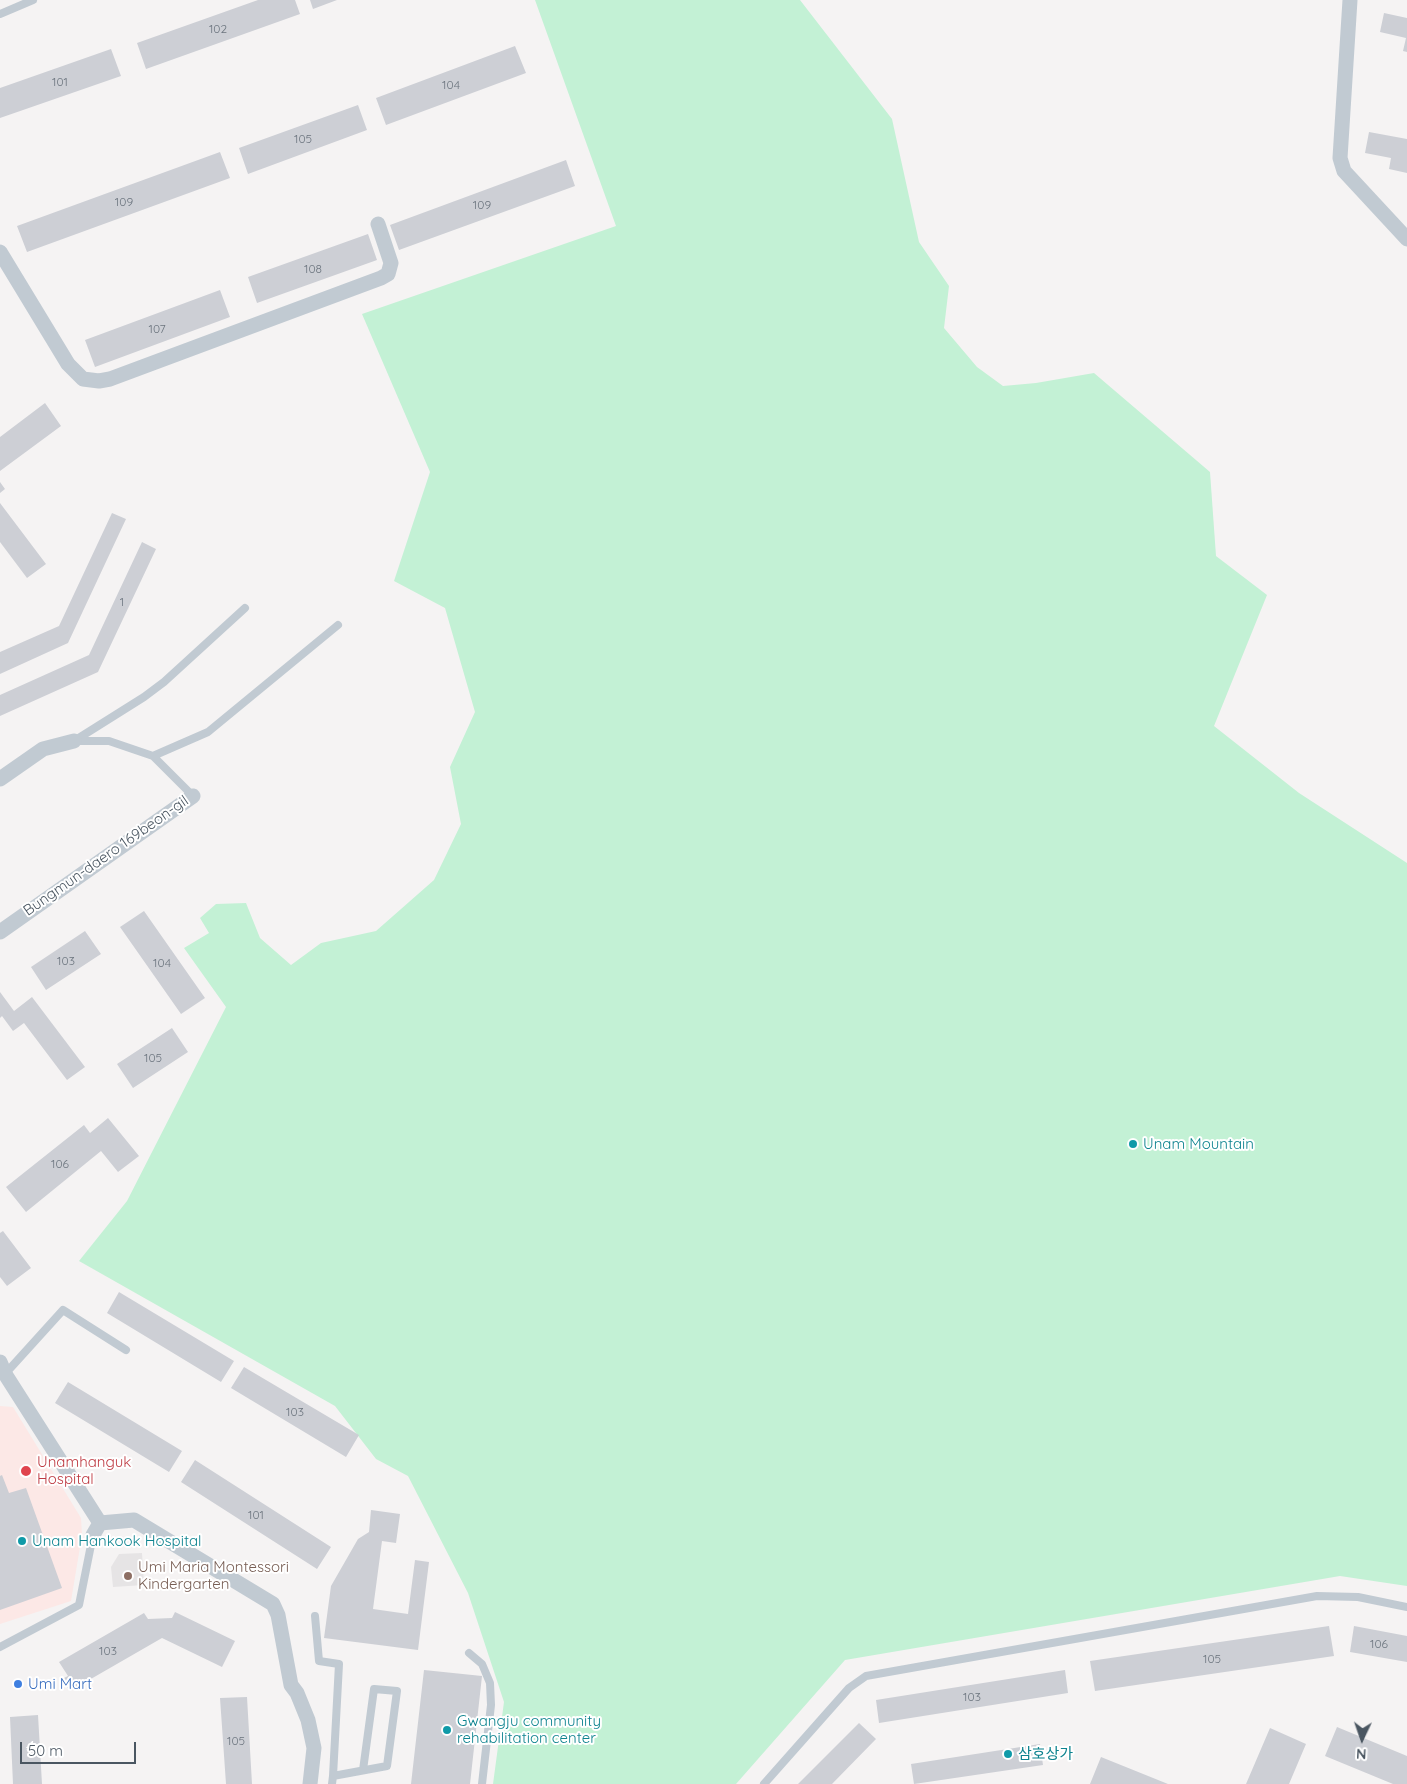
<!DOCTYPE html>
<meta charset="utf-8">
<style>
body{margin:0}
#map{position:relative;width:1407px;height:1784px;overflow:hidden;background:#f5f3f3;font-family:Quicksand,sans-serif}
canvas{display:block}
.north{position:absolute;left:1337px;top:1714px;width:50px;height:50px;-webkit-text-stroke:4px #fff;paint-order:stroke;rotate:183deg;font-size:14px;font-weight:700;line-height:20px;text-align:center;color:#4a5661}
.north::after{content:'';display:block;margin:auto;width:18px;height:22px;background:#4a5661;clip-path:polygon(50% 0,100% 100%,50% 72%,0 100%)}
.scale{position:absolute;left:20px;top:1742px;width:116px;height:22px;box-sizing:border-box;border:2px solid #4a5661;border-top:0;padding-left:6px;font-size:15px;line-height:18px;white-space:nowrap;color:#4a5661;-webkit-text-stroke:4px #fff;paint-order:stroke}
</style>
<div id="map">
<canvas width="1407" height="1784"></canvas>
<div class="north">N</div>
<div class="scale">50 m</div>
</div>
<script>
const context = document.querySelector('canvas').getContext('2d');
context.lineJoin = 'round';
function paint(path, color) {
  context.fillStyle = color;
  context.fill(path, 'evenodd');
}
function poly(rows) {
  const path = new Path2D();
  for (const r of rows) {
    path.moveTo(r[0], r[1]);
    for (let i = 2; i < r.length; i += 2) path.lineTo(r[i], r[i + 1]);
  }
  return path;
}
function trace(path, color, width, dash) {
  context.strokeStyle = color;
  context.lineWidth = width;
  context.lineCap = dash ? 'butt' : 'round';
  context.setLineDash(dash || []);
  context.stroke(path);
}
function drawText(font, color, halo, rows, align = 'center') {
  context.font = font + ' Quicksand,"Noto Sans KR",sans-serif';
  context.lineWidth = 4;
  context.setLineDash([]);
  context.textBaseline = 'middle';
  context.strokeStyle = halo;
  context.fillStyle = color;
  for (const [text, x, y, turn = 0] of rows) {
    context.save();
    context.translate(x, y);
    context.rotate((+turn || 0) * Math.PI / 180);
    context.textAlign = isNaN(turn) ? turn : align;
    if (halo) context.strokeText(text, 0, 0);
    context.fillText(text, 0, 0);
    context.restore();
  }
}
paint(poly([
 [142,1553,144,1585,113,1587,111,1567,119,1554]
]), '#e6e4e5');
paint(poly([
 [0,1406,13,1407,81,1518,82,1535,71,1601,0,1624]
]), '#fce8e6');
paint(poly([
 [535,0,800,0,892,119,919,242,949,286,944,328,977,367,1003,386,1036,383,1094,373,1210,472,1216,556,1267,595,1214,726,1299,793,1407,863,1407,1586,1340,1576,845,1660,736,1784,493,1784,504,1702,468,1593,408,1476,376,1459,335,1406,79,1261,127,1201,226,1007,184,948,209,933,200,918,216,904,246,903,260,938,291,965,321,943,376,931,434,880,461,824,450,767,475,712,445,608,394,581,430,472,362,314,616,226]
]), '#c3f1d5');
paint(poly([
 [258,0,295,0,300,14,146,69,137,43],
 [310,0,337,0,313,9],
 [1384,13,1407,18,1407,52,1403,51,1406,38,1380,32],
 [515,46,526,73,386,125,376,98],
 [111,49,121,76,0,118,0,88],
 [358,105,367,130,248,174,239,148],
 [1369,132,1407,139,1407,173,1389,169,1391,158,1365,153],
 [220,152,230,178,27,252,17,226],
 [566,160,575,186,399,250,390,225],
 [368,234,377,260,257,303,248,277],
 [220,290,230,317,95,367,85,340],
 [45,403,61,426,0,471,0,437],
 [0,482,5,489,0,493],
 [0,503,46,564,27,578,0,542],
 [112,513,126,519,68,643,0,674,0,652,59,626],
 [142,542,156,549,98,672,0,716,0,695,89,655],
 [144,911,205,998,181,1014,120,927],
 [85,931,101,954,46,990,31,967],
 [0,992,14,1011,32,997,85,1067,67,1080,24,1023,13,1031,2,1016,0,1018],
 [172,1028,188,1052,133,1088,117,1064],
 [108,1118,139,1156,118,1172,101,1151,26,1212,6,1187,84,1125,90,1133],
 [3,1231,31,1268,7,1286,0,1277,0,1233],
 [119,1292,234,1361,221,1382,107,1313],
 [244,1367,359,1435,346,1457,231,1388],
 [68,1382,182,1451,169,1472,55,1403],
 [195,1460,331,1547,317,1569,181,1482],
 [2,1475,9,1493,26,1488,62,1588,0,1610,0,1476],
 [371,1510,400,1514,396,1543,382,1541,373,1609,408,1614,415,1560,429,1562,418,1650,324,1638,331,1586,358,1539,369,1532],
 [175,1612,235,1641,222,1667,162,1638,70,1691,62,1679,68,1676,59,1662,144,1613,148,1619,172,1618],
 [1329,1626,1334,1656,1095,1691,1090,1661],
 [1354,1626,1407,1636,1407,1662,1350,1652],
 [424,1670,482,1676,470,1784,411,1784],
 [1065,1670,1068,1693,879,1723,876,1700],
 [247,1697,252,1784,226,1784,220,1698],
 [38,1715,42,1784,13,1784,10,1717],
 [859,1723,876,1739,832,1784,798,1784],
 [1337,1727,1407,1756,1407,1784,1393,1784,1325,1756],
 [1270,1728,1306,1744,1289,1784,1246,1784],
 [1040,1744,1043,1765,914,1784,911,1764],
 [1101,1757,1168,1784,1090,1784]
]), '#cdcfd5');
trace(poly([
 [0,14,33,0],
 [74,741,109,741,153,756,208,732,338,625],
 [74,741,144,697,164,682,245,608],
 [153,756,193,796],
 [5,1374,63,1310,126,1350],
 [315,1616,319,1661,339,1664,333,1776],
 [0,1647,79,1605,93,1535],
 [469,1653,482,1664,490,1683,491,1705,482,1784],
 [332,1784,333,1776,387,1766,397,1691,374,1689,363,1770],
 [764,1784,849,1688,866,1676,1317,1596,1358,1597,1407,1607]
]), '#c1cad2', 8);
trace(poly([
 [1350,0,1340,158,1344,171,1407,239],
 [0,252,68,364,83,379,99,381,110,379,381,278,388,274,391,263,378,224],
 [0,779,43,749,74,741],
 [0,932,193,796],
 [0,1362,5,1374,100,1523,93,1535],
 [100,1523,134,1520,273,1604,278,1615,291,1685,297,1693,308,1720,314,1748,310,1784]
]), '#c1cad2', 15);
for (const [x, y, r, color] of [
 [1133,1144,5,"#0f9aa8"],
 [26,1471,6,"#e0444e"],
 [22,1541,5,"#0f9aa8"],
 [128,1576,5,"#8d6e63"],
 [18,1684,5,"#3f7fe0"],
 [447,1730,5,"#0f9aa8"],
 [1008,1754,5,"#0f9aa8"]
]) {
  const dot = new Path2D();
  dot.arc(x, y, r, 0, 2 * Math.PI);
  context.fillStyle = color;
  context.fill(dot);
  trace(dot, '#fff', 2);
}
drawText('12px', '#6b747e', null, [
 ["102",218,29],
 ["101",60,82],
 ["104",451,85],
 ["105",303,139],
 ["109",124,202],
 ["109",482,205],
 ["108",313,269],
 ["107",157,329],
 ["1",122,602],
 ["103",66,961],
 ["104",162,963],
 ["105",153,1058],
 ["106",60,1164],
 ["103",295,1412],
 ["101",256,1515],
 ["106",1379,1644],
 ["103",108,1651],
 ["105",1212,1659],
 ["103",972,1697],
 ["105",236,1741]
]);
drawText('15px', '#4a5661', '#fff', [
 ["Bungmun-daero 169beon-gil",106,856,-35]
]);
drawText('15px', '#0d838f', '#fff', [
 ["Unam Mountain",1143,1144],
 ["Unam Hankook Hospital",32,1541],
 ["Gwangju community",457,1721],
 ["rehabilitation center",457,1738],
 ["삼호상가",1018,1754]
], 'left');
drawText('15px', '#be3a42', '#fff', [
 ["Unamhanguk",37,1462],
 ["Hospital",37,1479]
], 'left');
drawText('15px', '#785e54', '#fff', [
 ["Umi Maria Montessori",138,1567],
 ["Kindergarten",138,1584]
], 'left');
drawText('15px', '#366cbe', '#fff', [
 ["Umi Mart",28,1684]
], 'left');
</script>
